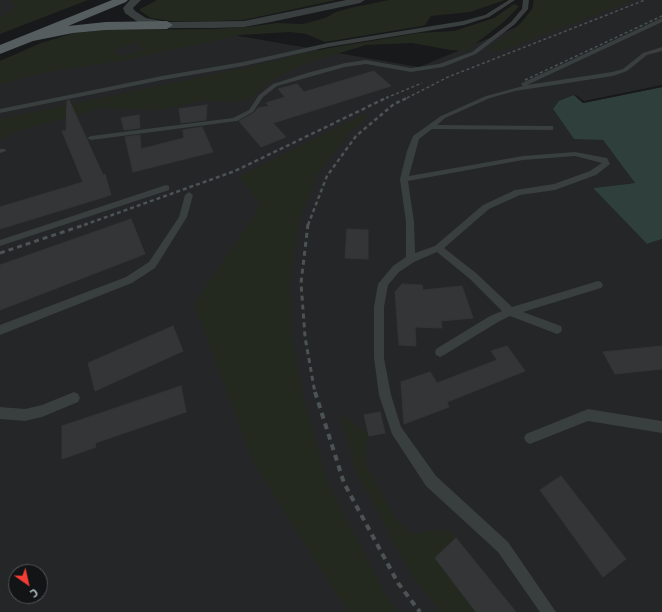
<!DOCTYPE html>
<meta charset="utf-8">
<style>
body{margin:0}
#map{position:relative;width:662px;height:612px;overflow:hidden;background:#18191a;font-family:"Exo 2",sans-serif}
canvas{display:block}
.north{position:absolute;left:8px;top:564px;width:40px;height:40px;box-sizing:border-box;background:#131415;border:1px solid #4f5657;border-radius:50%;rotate:146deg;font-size:11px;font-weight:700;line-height:16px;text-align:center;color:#aab9ba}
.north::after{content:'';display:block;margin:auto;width:14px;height:18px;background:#f63d35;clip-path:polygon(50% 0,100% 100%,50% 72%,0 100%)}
</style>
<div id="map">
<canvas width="662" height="612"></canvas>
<div class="north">С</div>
</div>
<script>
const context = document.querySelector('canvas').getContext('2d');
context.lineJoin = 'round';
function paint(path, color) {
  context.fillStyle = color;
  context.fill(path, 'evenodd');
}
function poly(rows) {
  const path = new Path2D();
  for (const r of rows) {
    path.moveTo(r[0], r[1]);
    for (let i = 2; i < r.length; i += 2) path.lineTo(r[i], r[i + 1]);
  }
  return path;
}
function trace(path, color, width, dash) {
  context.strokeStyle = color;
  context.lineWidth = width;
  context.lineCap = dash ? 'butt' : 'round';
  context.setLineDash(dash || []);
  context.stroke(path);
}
paint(poly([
 [0,0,10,0,17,6,0,18],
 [582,0,662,0,662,87,553,109,574,138,603,140,635,183,593,188,647,244,662,239,662,612,0,612,0,61,48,41,127,30,204,30,419,67],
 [16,572,40,572,40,596,16,596]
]), '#242627');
paint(poly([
 [10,0,88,0,0,34,0,18,16,6],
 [157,0,336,0,244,20,214,21,170,21,151,18,140,11,140,9],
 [389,0,505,0,470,12,431,16,425,25,422,26,325,42,306,34,290,32,240,35,126,60,37,74,0,85,0,61,41,43,74,33,107,30,212,29,247,27,277,23,303,24,325,18,336,12,350,8],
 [138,43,143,50,120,56,114,50],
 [534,0,634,0,506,49,495,51,492,49,492,47,520,24,532,9],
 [514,4,519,6,505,21,466,51,451,50,412,43,366,45,301,65,268,82,251,97,245,100,231,102,206,100,156,110,103,108,20,130,0,139,0,119,244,68,329,48,419,33,454,31,494,18],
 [363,115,367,115,368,117,348,134,317,175,298,224,290,284,292,339,305,406,329,485,387,597,399,612,348,612,253,462,194,304,261,205,239,177],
 [340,412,369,436,365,451,366,464,395,517,407,531,421,534,432,530,442,530,451,532,456,538,436,559,476,612,440,612,411,574,356,472]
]), '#242920');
paint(poly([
 [662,87,662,239,647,244,593,188,635,183,603,140,574,139,553,109,559,101,574,95,583,103]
]), '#2e3f3c');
paint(poly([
 [662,85,662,87,583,103,574,95,576,95,584,101]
]), '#18191a');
const building = poly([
 [374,71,391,86,273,123,286,137,261,147,239,121,254,113,258,108,269,106,266,103,285,97,278,89,297,84,304,92,374,71],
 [69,100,103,175,105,174,111,195,0,229,0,207,83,182,62,131,66,131,67,101,69,100],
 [207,105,206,120,181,123,179,109,207,105],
 [139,115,140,128,124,130,121,118,139,115],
 [202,127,213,152,133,172,125,137,140,135,141,149,184,138,183,130,202,127],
 [131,219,145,254,0,310,0,265,131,219],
 [347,229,368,230,368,259,345,258,347,229],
 [402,284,422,285,423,290,462,286,473,318,441,321,442,328,415,327,416,346,399,345,395,292,402,284],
 [173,326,183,351,95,391,88,363,173,326],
 [507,346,525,371,447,402,449,407,404,424,401,382,430,372,437,383,497,360,491,351,507,346],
 [662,346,662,369,615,374,603,352,662,346],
 [181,386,186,412,95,443,96,447,62,459,62,426,181,386],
 [380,412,385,433,369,436,364,415,380,412],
 [561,476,626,559,603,577,540,490,561,476],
 [456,538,516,612,476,612,435,558,456,538]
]);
paint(building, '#333536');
trace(building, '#323536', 1);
paint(poly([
 [509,0,515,0,489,17,464,25,328,47,243,66,162,80,0,113,0,109,162,76,243,62,328,43,463,21,485,15,509,0],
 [523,0,529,0,528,9,515,24,476,54,443,67,411,72,366,64,345,67,277,86,263,97,253,112,237,121,91,140,87,138,91,136,233,118,249,110,259,95,273,84,307,73,345,63,366,60,411,68,439,64,472,52,511,22,522,9,523,0],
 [662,18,662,22,527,85,612,72,623,69,643,53,662,47,662,51,647,55,627,71,613,76,515,91,490,98,445,118,437,125,550,126,553,126,553,130,432,129,419,139,409,176,523,156,575,152,607,158,610,164,596,175,555,190,520,195,489,209,444,248,476,273,512,307,598,281,601,282,603,285,601,288,523,312,561,326,562,329,561,332,557,334,510,316,498,322,444,355,440,357,436,355,435,352,436,349,490,316,502,311,470,279,437,252,414,262,399,272,388,285,384,307,384,358,391,395,401,427,436,476,508,542,556,612,540,612,498,552,426,486,392,434,379,395,374,358,374,307,378,284,393,266,406,257,406,222,400,179,407,151,413,136,441,116,486,96,523,86,521,84,522,83,662,18],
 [575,156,602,163,590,171,554,184,515,190,483,205,435,246,415,253,414,222,408,181,523,160,575,156],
 [0,149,5,149,6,151,0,153,0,149],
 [166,185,169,186,169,190,0,246,0,240,166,185],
 [189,192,193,195,187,217,155,268,132,283,0,335,0,325,126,277,149,262,179,217,185,195,189,192],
 [74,392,78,394,80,398,78,402,42,417,25,421,0,419,0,407,25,409,42,405,74,392],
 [588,409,662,421,662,433,588,421,530,444,526,442,524,438,526,434,588,409]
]), '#393e3f');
paint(poly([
 [130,0,141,0,133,8,135,11,146,18,167,22,244,21,346,0,365,0,360,3,271,22,244,27,214,28,167,28,139,23,125,13,123,8,130,0]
]), '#393e3f');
paint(poly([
 [112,0,128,0,126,2,68,26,106,22,167,21,173,25,167,29,106,30,73,33,33,41,0,54,0,45,112,0]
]), '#555d5f');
trace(poly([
 [525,80,662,16],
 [386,98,422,83],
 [407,98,448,77,645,0]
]), '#4c5355', 1.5, [3, 2.5]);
trace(poly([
 [84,225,235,171,388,97],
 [308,225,327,176,356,136,394,104,409,97]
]), '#4c5355', 2.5, [4, 3]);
trace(poly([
 [308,224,301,283,305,337,315,393],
 [0,253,87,224]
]), '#4c5355', 3, [5, 4]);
trace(poly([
 [315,392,344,483,398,583,420,612]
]), '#4c5355', 4, [6, 5]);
</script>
